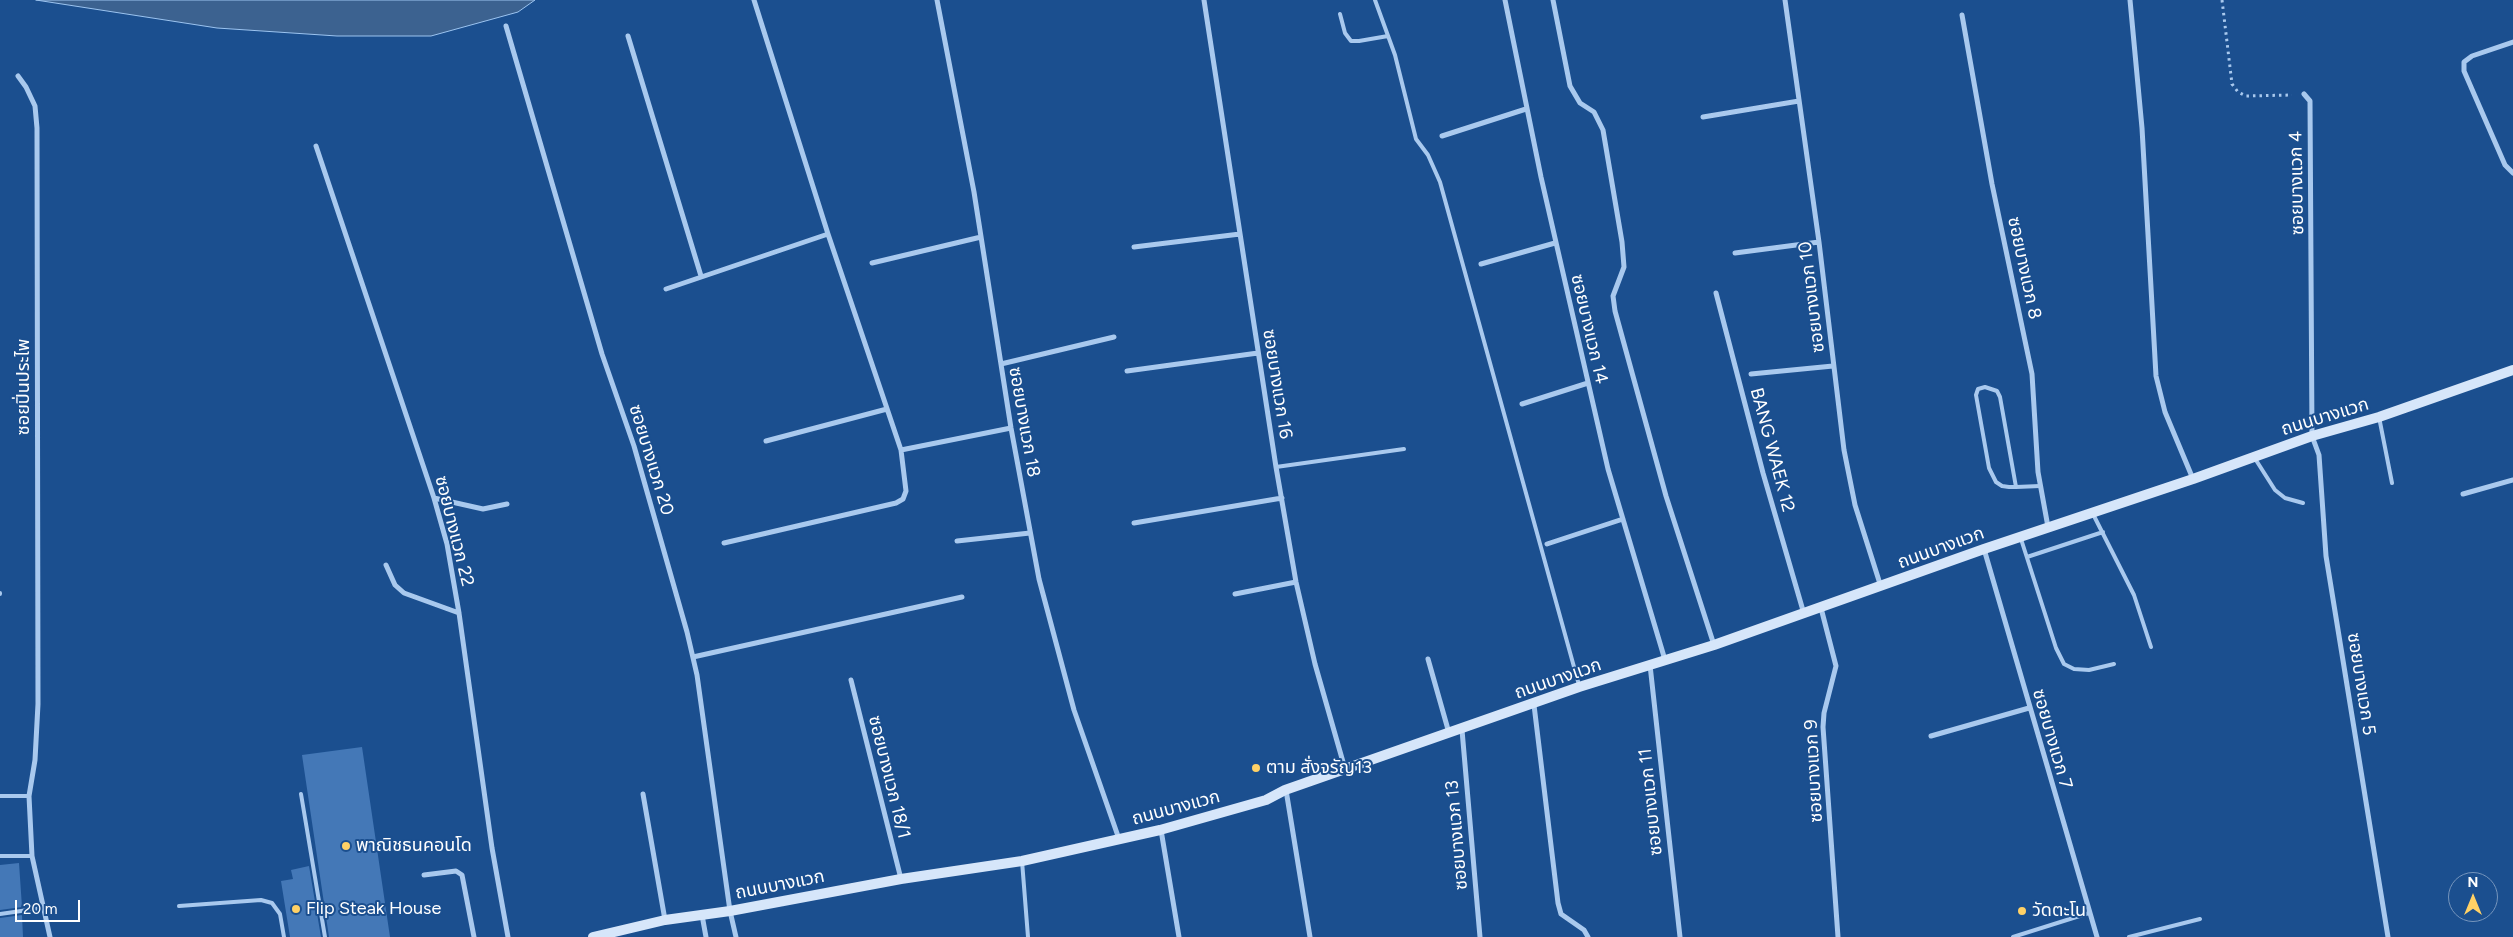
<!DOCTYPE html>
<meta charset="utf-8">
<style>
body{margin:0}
#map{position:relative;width:2513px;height:937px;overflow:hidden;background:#1b4f8f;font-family:Figtree,sans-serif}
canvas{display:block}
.north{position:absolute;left:2448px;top:872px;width:50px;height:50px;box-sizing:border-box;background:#1b4f8f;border:1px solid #7695bc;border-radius:50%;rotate:0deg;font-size:14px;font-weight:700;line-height:20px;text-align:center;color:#fff}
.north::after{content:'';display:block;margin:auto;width:18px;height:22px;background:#ffd166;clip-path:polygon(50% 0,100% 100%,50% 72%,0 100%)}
.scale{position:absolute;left:15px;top:900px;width:65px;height:22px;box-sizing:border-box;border:2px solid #fff;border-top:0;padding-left:6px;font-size:15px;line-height:18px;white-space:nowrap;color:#fff;-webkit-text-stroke:4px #1b4f8f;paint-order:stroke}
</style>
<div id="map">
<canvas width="2513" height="937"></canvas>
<div class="north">N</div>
<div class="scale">20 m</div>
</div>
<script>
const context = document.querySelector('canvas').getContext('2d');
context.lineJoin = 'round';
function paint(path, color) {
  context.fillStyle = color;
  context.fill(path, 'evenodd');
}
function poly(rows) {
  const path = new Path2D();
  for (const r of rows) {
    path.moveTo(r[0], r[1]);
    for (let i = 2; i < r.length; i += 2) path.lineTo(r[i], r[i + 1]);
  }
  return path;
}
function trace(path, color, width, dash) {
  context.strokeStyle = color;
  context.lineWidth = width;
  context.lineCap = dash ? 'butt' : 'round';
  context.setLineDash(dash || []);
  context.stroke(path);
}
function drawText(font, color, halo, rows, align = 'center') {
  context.font = font + ' Figtree,"Noto Sans Thai",sans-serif';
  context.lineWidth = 4;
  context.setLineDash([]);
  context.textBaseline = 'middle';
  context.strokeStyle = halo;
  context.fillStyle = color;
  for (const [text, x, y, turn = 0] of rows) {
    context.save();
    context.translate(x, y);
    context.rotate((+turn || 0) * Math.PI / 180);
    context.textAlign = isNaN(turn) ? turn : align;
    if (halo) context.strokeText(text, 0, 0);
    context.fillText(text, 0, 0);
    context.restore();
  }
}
const water = poly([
 [36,0,535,0,518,12,431,36,337,36,217,28,36,0]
]);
paint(water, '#3c6290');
trace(water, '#9cc4f0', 1);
paint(poly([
 [362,747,390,937,329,937,302,755],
 [19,863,22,907,0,910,0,865],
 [309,866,321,937,290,937,281,881,293,879,291,870],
 [22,915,23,937,0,937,0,918]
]), '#4478b7');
trace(poly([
 [2222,0,2232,84,2238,92,2246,96,2292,95]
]), '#a9c9ee', 3, [2.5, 4]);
trace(poly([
 [1375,0,1395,55,1416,139,1428,155,1440,182,1579,685],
 [1340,14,1345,33,1351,41,1359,41,1388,36],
 [2379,417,2392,483],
 [2254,457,2275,490,2285,498,2303,503],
 [1276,467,1404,449],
 [2016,487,2000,397,1997,391,1985,387,1978,389,1976,395,1989,468,1996,482,2002,486,2009,487,2016,487,2040,486],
 [2093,514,2134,595,2151,647],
 [2021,539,2056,648,2064,664,2074,669,2089,670,2114,664],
 [2027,557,2103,532],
 [0,594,0,593],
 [301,794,325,937],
 [0,796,29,796],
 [0,856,32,856],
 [1022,861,1028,937],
 [179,906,261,900,272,903,280,914,284,937],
 [0,914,42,908],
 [2013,937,2089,913],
 [2129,937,2200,919]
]), '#a9c9ee', 4);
trace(poly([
 [754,0,828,234,901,450,1011,428],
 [937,0,974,192,1011,428,1039,579,1074,710,1119,839],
 [1204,0,1276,467,1296,582,1315,664,1345,769],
 [1505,0,1541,177,1608,469,1665,660],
 [1553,0,1570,86,1580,103,1594,112,1603,130,1622,242,1624,267,1613,296,1615,311,1666,496,1714,645],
 [1785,0,1819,242,1844,450,1855,505,1881,587],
 [2130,0,2142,128,2156,376,2165,412,2193,479],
 [1962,15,1992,184,2032,374,2038,472,2048,527],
 [506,26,602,354,634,446,687,632,697,675,730,911,736,937],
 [628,36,701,276],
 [2513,42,2472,56,2464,62,2464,71,2505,165,2513,173],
 [18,76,26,87,35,106,37,128,38,704,35,760,29,796,32,856,50,937],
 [2304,94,2310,101,2312,436,2319,455,2326,556,2388,937],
 [1703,117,1799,101],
 [1442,136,1526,109],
 [316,146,434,498,447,544,459,613,492,848,508,937],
 [1134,247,1240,234],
 [1735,253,1819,242],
 [872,263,981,237],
 [1481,264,1555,243],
 [666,289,828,234],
 [1716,293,1763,473,1804,614],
 [1001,364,1114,337],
 [1127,371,1258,353],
 [1751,374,1833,366],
 [1522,404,1588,383],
 [766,441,887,409],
 [2463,494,2513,480],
 [434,498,483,509,507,504],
 [1134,523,1282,498],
 [957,541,1030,533],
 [724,543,896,503,903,499,906,491,901,450],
 [1547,544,1623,519],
 [1984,549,2097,937],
 [386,565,395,585,404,593,459,613],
 [1235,594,1296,582],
 [1821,608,1836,666,1824,713,1823,727,1838,937],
 [693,657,962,597],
 [1428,659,1449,733],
 [1650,665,1680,937],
 [851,680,901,879],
 [1534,705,1558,903,1561,914,1584,930,1588,937],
 [1462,730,1480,937],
 [1931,736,2029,708],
 [1286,790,1310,937],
 [643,794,665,920],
 [1161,830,1179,937],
 [424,875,456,871,462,875,474,937],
 [702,915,706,937]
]), '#a9c9ee', 5);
trace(poly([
 [593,937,665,920,730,911,901,879,1022,861,1160,830,1266,800,1285,790,1579,687,1714,645,1984,549,2193,479,2312,436,2379,417,2513,370]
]), '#d6e6fa', 10);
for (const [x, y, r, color] of [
 [1256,768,5,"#ffd166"],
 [346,846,5,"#ffd166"],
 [296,909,5,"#ffd166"],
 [2022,911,5,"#ffd166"]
]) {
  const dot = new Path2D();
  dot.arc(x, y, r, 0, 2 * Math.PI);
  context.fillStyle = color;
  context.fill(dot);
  trace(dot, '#1b4f8f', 2);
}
drawText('18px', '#fff', '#1b4f8f', [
 ["ซอยบางแวก 4",2297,183,-91],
 ["ซอยบางแวก 8",2024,268,78],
 ["ซอยบางแวก 10",1812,297,-97],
 ["ซอยบางแวก 14",1589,329,77],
 ["ซอยบางแวก 16",1277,384,81],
 ["ซอยปิ่นประไพ",24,387,-90],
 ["ถนนบางแวก",2325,417,-17],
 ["ซอยบางแวก 18",1024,422,80],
 ["BANG WAEK 12",1772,450,75],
 ["ซอยบางแวก 20",651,460,73],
 ["ซอยบางแวก 22",454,531,76],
 ["ถนนบางแวก",1941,548,-20],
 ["ถนนบางแวก",1558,679,-19],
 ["ซอยบางแวก 5",2361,684,81],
 ["ซอยบางแวก 7",2052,739,74],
 ["ซอยบางแวก 9",1814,771,-93],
 ["ซอยบางแวก 18/1",889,777,76],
 ["ซอยบางแวก 11",1651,802,-96],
 ["ถนนบางแวก",1176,808,-15],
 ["ซอยบางแวก 13",1457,835,-95],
 ["ถนนบางแวก",780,885,-11]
]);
drawText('18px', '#fff', '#1b4f8f', [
 ["ตาม สั่งจรัญ13",1266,768],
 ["พาณิชธนคอนโด",356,846],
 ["Flip Steak House",306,909],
 ["วัดตะโน",2032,911]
], 'left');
</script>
